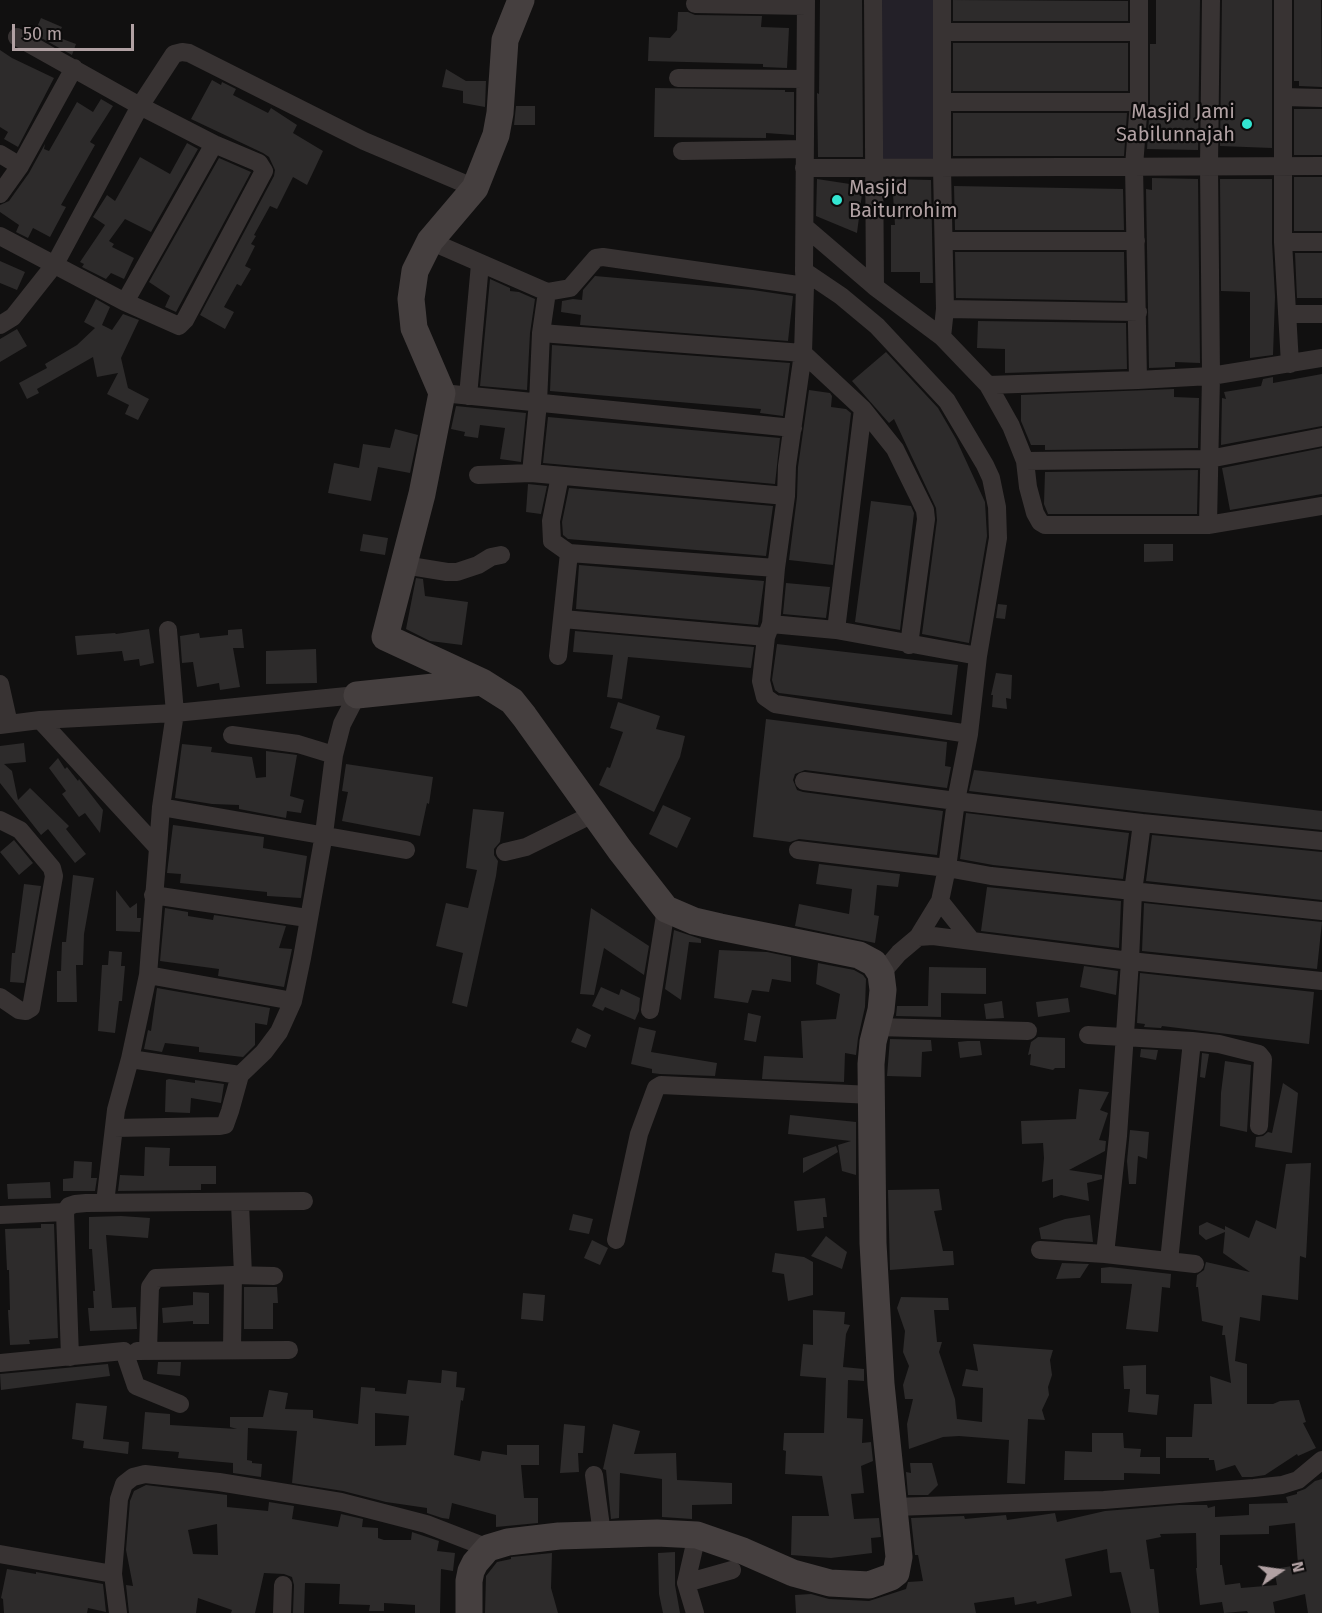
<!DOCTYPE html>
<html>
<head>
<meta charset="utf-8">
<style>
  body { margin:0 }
  #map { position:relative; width:1322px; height:1613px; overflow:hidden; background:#111010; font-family:"Fira Sans",sans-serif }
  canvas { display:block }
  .north { position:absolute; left:1250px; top:1541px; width:60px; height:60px; -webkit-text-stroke:4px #0c0b0b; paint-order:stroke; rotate:77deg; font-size:16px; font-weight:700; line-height:24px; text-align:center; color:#b1a1a3 }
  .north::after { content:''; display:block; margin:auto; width:21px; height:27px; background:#b1a1a3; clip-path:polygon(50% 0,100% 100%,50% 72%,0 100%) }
  .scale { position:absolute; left:12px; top:24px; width:122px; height:27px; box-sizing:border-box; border:3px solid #b1a1a3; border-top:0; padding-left:8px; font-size:18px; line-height:21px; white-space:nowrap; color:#b1a1a3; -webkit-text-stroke:4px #0c0b0b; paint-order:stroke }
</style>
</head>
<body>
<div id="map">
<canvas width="1322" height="1613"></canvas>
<div class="north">N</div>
<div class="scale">50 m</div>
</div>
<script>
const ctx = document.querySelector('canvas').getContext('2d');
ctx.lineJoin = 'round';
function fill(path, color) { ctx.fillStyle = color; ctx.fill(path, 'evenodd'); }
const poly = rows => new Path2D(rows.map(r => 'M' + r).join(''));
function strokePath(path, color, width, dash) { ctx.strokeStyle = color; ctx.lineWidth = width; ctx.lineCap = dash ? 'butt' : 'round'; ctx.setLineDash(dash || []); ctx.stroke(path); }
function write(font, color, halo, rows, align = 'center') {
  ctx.font = font + ' "Fira Sans",sans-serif'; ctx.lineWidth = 4.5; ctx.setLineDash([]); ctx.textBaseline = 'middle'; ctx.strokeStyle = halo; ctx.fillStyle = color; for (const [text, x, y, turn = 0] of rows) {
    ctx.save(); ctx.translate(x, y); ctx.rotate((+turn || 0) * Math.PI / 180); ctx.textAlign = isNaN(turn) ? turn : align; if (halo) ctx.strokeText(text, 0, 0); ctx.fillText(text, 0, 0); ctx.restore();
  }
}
const green = poly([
  [874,0,944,0,943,173,874,173]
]);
const building = poly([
  [820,0,862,0,863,157,818,157,817,93,819,94],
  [953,0,1128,1,1128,21,953,21],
  [1156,0,1200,0,1198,150,1147,149,1150,102,1150,44,1156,44],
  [1222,0,1272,0,1272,148,1220,146],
  [1294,0,1321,0,1322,87,1299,86,1299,81,1294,81],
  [678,12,688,12,695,15,762,16,761,27,789,28,787,68,763,67,763,64,648,61,649,37,670,38,677,30],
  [41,18,62,27,57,37,76,44,72,55,34,34],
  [953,43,1128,43,1128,91,953,91],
  [0,50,12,58,54,78,18,147,4,139,8,132,0,127],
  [446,69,466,81,486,81,485,107,463,103,463,91,442,87],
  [212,80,221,85,222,82,236,89,233,95,268,113,271,108,297,125,293,133,323,151,307,185,293,177,277,209,270,206,254,235,256,236,251,244,255,246,245,266,251,269,241,286,237,284,224,307,234,312,225,329,200,315,274,176,275,170,269,157,263,153,191,119],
  [655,88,785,90,785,92,794,92,794,135,766,133,766,138,654,137],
  [101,99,113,106,90,142,95,145,61,205,66,207,50,237,33,228,28,238,16,232,19,225,0,212,0,205,9,201,29,173,45,144,44,149,49,151,77,102,93,112],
  [516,106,535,106,535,125,514,125],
  [1294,109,1322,109,1322,155,1294,155],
  [953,113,1127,113,1124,156,953,156],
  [187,143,198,149,151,232,125,219,109,241,114,244,112,247,134,258,124,279,111,273,106,279,82,267,84,264,80,262,105,225,93,217,107,195,115,201,140,157,170,174],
  [219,158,251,172,176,312,165,307,170,296,149,282],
  [1294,177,1322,177,1322,231,1294,231],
  [1152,178,1198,179,1200,363,1175,362,1175,367,1149,368,1146,189,1152,190],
  [817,179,863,186,857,233,816,216],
  [892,179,931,180,933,283,920,283,920,272,891,272,891,225,895,225],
  [1220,179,1272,179,1272,242,1275,297,1273,355,1250,358,1250,292,1221,291],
  [954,186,1123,189,1124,230,955,230],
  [955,252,1124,252,1125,301,956,298],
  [1295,253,1322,253,1322,298,1297,298],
  [0,261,25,272,17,290,0,283],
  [595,276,753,290,793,296,788,341,580,325,581,315,561,312,562,301,573,299,582,300,583,290],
  [490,279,510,288,510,291,519,292,535,299,530,333,527,390,480,386],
  [96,299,110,307,102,325,112,330,123,314,139,320,121,358,128,388,149,399,138,420,125,414,129,405,107,394,118,373,97,377,93,357,37,389,39,393,27,399,19,383,47,368,45,364,77,345,95,328,84,322],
  [978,321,1126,323,1127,369,1005,373,1005,349,977,348],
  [17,329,27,346,0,362,0,339],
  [552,345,790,363,783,416,760,413,761,409,550,391],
  [886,352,938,408,956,439,985,502,987,536,969,643,922,634,937,520,936,508,894,419,889,423,852,381],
  [1322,374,1322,426,1221,445,1222,398,1226,399,1224,392,1261,386,1263,379,1273,377,1273,383],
  [1174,389,1174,397,1199,398,1198,448,1045,450,1045,445,1031,445,1021,421,1021,395],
  [809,390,830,393,832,396,831,407,846,409,851,413,833,565,789,560,797,497,798,467],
  [456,406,526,413,521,462,500,459,505,428,480,425,478,438,464,436,465,432,451,429],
  [548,417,780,438,775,484,543,463],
  [395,429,418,435,410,473,378,467,371,501,328,493,334,463,359,468,363,444,390,448],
  [1322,448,1322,494,1230,510,1222,468],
  [1198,470,1197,514,1048,514,1044,504,1045,472],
  [528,484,547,486,541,514,526,512],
  [569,488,773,506,766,556,568,539,563,535,562,522],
  [871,501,911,506,914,513,900,630,855,622],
  [363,534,388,538,385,555,360,551],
  [1144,544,1173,544,1173,561,1144,562],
  [579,565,764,581,758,625,576,609],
  [416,578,423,579,425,596,468,602,462,645,430,641,406,629],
  [786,583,830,587,826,618,783,614],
  [998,604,1007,605,1005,619,996,618],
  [149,629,154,663,140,666,139,659,124,661,122,651,77,655,75,636,115,633,116,634],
  [242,629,244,648,233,648,240,687,220,690,219,683,197,687,193,662,182,663,180,636,199,633,200,638,228,635,228,630],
  [575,631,754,647,751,668,628,657,622,699,607,697,613,655,573,652],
  [777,644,958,665,952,715,779,693,775,690,772,680],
  [316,649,317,683,266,684,266,651],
  [996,673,1012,675,1011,699,1006,698,1007,709,992,707,993,695,991,695],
  [618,702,660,716,656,729,685,736,680,757,654,812,599,785,607,767,610,768,623,732,610,728],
  [766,719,947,742,945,766,951,767,947,788,805,770,795,774,793,780,797,790,803,792,943,811,937,855,799,839,790,842,753,837],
  [24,743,26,762,4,764,12,771,18,800,30,788,69,826,66,829,86,854,75,863,48,829,41,835,0,783,0,746],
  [182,744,212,747,211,752,252,757,256,778,266,777,266,751,297,755,290,796,304,800,301,813,287,811,286,818,239,809,239,805,212,804,175,798],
  [58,758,65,769,67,767,78,781,79,779,82,783,103,810,100,833,85,813,79,817,62,794,66,791,49,768],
  [346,764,433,777,429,804,427,803,420,836,342,821,348,792,342,791],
  [974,770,1322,811,1322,830,1143,812,969,791],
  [663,805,691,818,677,848,649,834],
  [473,809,504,812,500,842,494,849,494,855,498,861,496,876,467,1007,452,1003,463,953,436,946,446,903,468,908,477,870,466,868],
  [966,813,1129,833,1123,879,993,865,960,859],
  [173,825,264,837,263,848,307,856,301,898,267,896,267,892,180,883,181,874,167,873],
  [1152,835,1322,852,1322,900,1146,881],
  [14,840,33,863,19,875,0,852],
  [819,864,900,874,898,887,877,885,874,915,879,916,875,943,795,926,799,904,849,914,852,889,816,884],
  [73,875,94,878,84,934,83,965,76,965,77,1002,57,1002,57,971,61,971,62,942,66,942],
  [24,884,41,886,24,983,10,982,12,953,15,953],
  [987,887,1121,901,1119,948,981,931],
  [116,890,130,908,137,903,137,918,141,918,140,932,116,931],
  [1144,903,1322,922,1317,969,1142,951],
  [165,908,188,912,188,916,213,920,214,915,286,926,279,948,292,949,284,987,218,976,219,969,160,961],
  [591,908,649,946,644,975,604,948,594,995,580,994],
  [674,930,701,939,701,943,689,942,681,1000,665,989],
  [719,950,767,952,791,957,791,982,772,979,769,992,752,990,748,1003,714,998],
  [109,951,122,952,121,966,125,966,122,1001,119,1001,115,1033,98,1031,102,965,108,965],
  [818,963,854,970,863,975,866,979,865,1007,858,1038,856,1055,845,1053,844,1082,762,1079,764,1056,803,1058,801,1021,836,1019,840,994,816,984],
  [1084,966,1118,971,1116,995,1080,987],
  [929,967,986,968,986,994,941,993,941,1017,896,1016,897,1006,928,1006],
  [1140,973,1314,992,1309,1044,1162,1026,1161,1028,1144,1027,1145,1024,1137,1023],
  [601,987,619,995,621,989,640,998,639,1011,635,1020,605,1007,603,1011,592,1006],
  [157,988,270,1008,267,1025,255,1023,255,1045,243,1057,199,1052,199,1047,165,1043,162,1052,144,1049,148,1030,151,1031],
  [1068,998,1070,1012,1038,1017,1036,1002],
  [1002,1001,1004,1018,986,1019,984,1004],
  [748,1013,761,1016,756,1042,744,1040],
  [639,1027,656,1031,651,1052,717,1063,715,1076,660,1074,652,1073,652,1069,631,1064],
  [577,1028,591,1035,586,1048,571,1042],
  [1038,1037,1065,1038,1065,1068,1055,1068,1053,1070,1030,1065,1031,1054,1028,1055,1031,1042],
  [890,1039,931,1040,932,1051,922,1052,921,1077,887,1076],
  [967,1041,980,1041,982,1055,960,1058,958,1042],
  [1141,1049,1158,1050,1156,1060,1140,1057],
  [1202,1053,1209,1054,1205,1078,1200,1077],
  [1225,1061,1251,1065,1247,1132,1220,1126,1221,1093],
  [169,1079,195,1083,195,1080,224,1084,221,1103,191,1098,190,1113,165,1112,166,1080],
  [1283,1083,1298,1093,1292,1153,1255,1147,1256,1137,1263,1136,1268,1132,1272,1133],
  [1079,1089,1109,1092,1100,1110,1108,1113,1099,1140,1106,1141,1105,1151,1069,1170,1102,1175,1102,1179,1087,1183,1089,1201,1061,1195,1053,1198,1053,1179,1042,1182,1044,1158,1043,1143,1022,1144,1021,1121,1076,1119],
  [790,1115,856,1122,856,1175,842,1171,838,1145,851,1141,788,1134],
  [1130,1130,1149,1132,1147,1159,1138,1156,1136,1184,1129,1184,1127,1161],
  [836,1146,838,1152,803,1173,803,1158],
  [145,1147,170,1148,169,1166,216,1166,216,1184,201,1184,201,1190,118,1191,120,1175,144,1176],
  [74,1161,92,1162,91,1178,97,1178,95,1191,63,1191,63,1179,73,1178],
  [1311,1163,1306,1258,1300,1256,1298,1300,1262,1295,1260,1321,1240,1317,1235,1361,1247,1364,1247,1404,1273,1404,1280,1401,1299,1400,1306,1422,1303,1423,1316,1448,1298,1456,1297,1454,1265,1475,1252,1477,1242,1477,1235,1465,1216,1471,1214,1460,1209,1460,1209,1458,1166,1458,1166,1437,1192,1437,1194,1404,1212,1404,1210,1376,1231,1383,1225,1335,1222,1335,1223,1326,1202,1321,1198,1287,1196,1287,1197,1275,1204,1270,1206,1262,1250,1272,1223,1253,1225,1232,1206,1240,1199,1234,1199,1226,1207,1222,1225,1230,1225,1226,1249,1238,1256,1220,1276,1229,1286,1164],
  [50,1182,51,1198,8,1199,7,1184],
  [939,1189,942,1210,934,1211,943,1251,953,1251,954,1265,890,1270,888,1190],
  [825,1198,827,1217,823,1217,824,1228,797,1231,794,1201],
  [573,1214,593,1219,589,1234,569,1230],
  [1090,1215,1093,1242,1041,1239,1039,1228,1065,1219],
  [121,1216,150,1218,148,1238,106,1235,112,1308,136,1307,137,1329,90,1331,88,1308,94,1308,93,1291,95,1291,92,1249,89,1249,89,1217],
  [41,1224,54,1224,58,1338,29,1340,30,1344,10,1345,8,1310,10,1310,9,1270,7,1270,5,1229,41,1228],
  [826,1236,847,1252,842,1269,811,1256],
  [592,1240,608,1248,600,1265,584,1258],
  [775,1253,804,1257,813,1262,813,1295,788,1301,784,1274,772,1272],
  [1062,1263,1089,1264,1080,1278,1056,1279],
  [1110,1267,1171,1274,1170,1288,1162,1287,1158,1332,1126,1329,1132,1284,1101,1283,1101,1268],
  [244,1287,277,1287,278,1303,273,1303,273,1329,244,1329],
  [193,1292,209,1293,209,1324,193,1324,193,1321,163,1323,162,1308,193,1305],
  [523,1293,545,1295,543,1321,521,1319],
  [901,1297,948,1298,949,1310,934,1310,937,1342,942,1342,939,1352,955,1399,957,1419,982,1422,983,1388,962,1386,966,1369,978,1371,973,1344,1053,1350,1050,1360,1052,1375,1048,1387,1049,1395,1042,1410,1045,1420,1028,1419,1025,1484,1007,1483,1009,1440,959,1436,943,1437,909,1449,907,1424,913,1399,905,1399,903,1385,909,1366,903,1352,905,1331,897,1308],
  [813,1310,845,1312,844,1324,850,1325,846,1334,843,1367,864,1369,864,1381,848,1380,847,1418,863,1419,862,1443,871,1442,873,1461,861,1466,864,1493,851,1494,854,1519,879,1518,881,1537,871,1538,872,1553,831,1558,791,1555,792,1516,829,1516,822,1476,785,1474,786,1451,783,1450,784,1433,824,1433,826,1378,800,1376,803,1344,813,1345],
  [158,1362,181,1362,180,1376,157,1374],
  [108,1364,110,1376,1,1390,0,1374],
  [1146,1365,1146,1394,1159,1395,1157,1415,1128,1412,1130,1389,1124,1389,1123,1366],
  [442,1370,457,1372,456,1387,465,1388,463,1401,461,1400,454,1455,480,1461,482,1451,507,1455,507,1445,539,1445,539,1465,521,1465,524,1498,538,1498,538,1523,496,1527,496,1515,452,1503,449,1519,442,1518,427,1513,427,1508,386,1502,343,1491,292,1483,297,1431,248,1428,247,1460,252,1461,252,1463,262,1464,261,1477,233,1473,233,1463,178,1458,179,1452,142,1449,145,1412,170,1414,170,1425,237,1429,230,1427,230,1417,263,1417,269,1390,288,1393,285,1409,313,1410,313,1418,358,1424,361,1387,375,1388,375,1391,406,1394,408,1380,441,1383],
  [375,1413,409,1416,406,1445,375,1446],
  [76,1403,107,1406,103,1439,129,1442,128,1454,83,1448,84,1441,72,1439],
  [564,1424,585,1426,583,1453,578,1453,579,1472,560,1473],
  [613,1424,640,1431,634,1454,676,1453,677,1480,732,1483,732,1504,692,1505,692,1519,662,1517,662,1479,620,1473,619,1518,611,1519,606,1470,603,1469],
  [1092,1433,1123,1433,1124,1448,1141,1449,1140,1457,1160,1457,1160,1474,1124,1473,1124,1480,1064,1480,1065,1451,1092,1452],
  [910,1463,932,1463,938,1485,928,1495,908,1495,906,1472,911,1473],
  [1322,1479,1322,1613,1308,1613,1305,1594,1273,1602,1275,1613,1248,1613,1247,1611,1224,1613,1222,1602,1200,1605,1196,1568,1197,1568,1196,1533,1160,1534,1161,1537,1146,1540,1150,1569,1154,1569,1159,1613,1131,1613,1121,1572,1110,1573,1107,1549,1065,1559,1072,1596,1037,1604,1036,1601,1015,1605,1014,1597,974,1603,976,1613,796,1613,795,1595,811,1594,829,1599,869,1601,906,1589,908,1582,923,1581,918,1555,915,1555,911,1518,964,1516,965,1519,1006,1515,1007,1520,1055,1513,1057,1522,1105,1511,1179,1505,1207,1505,1208,1508,1215,1506,1215,1517,1249,1515,1249,1504,1288,1503,1286,1497,1297,1494,1297,1492,1305,1489,1315,1481],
  [1295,1523,1298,1565,1274,1569,1277,1585,1241,1588,1240,1583,1225,1585,1222,1565,1220,1565,1220,1535,1269,1534,1269,1526],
  [146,1485,227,1495,227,1507,268,1511,269,1502,294,1506,292,1519,338,1527,341,1514,363,1519,362,1527,378,1528,378,1538,384,1540,411,1540,412,1532,439,1541,437,1551,455,1553,453,1571,441,1569,440,1613,415,1613,415,1605,384,1603,384,1611,369,1611,370,1605,339,1604,340,1584,305,1583,304,1613,293,1613,294,1585,292,1577,284,1574,264,1573,255,1613,231,1613,232,1610,198,1598,196,1613,129,1613,126,1585,133,1586,126,1550,130,1501,134,1491],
  [217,1524,218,1555,193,1554,188,1530],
  [675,1552,675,1585,680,1613,663,1613,659,1594,658,1553],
  [552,1553,551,1588,558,1613,485,1613,486,1576,497,1562,511,1559,511,1557],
  [7,1569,36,1574,36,1572,103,1584,106,1612,88,1608,87,1613,4,1613,3,1599,1,1598]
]);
const street = poly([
  [806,0,804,271,805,286,803,353,787,466,786,496,776,568,771,624,766,637,761,681,765,697,775,704,969,734],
  [873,0,875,287],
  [1139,0,1139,102,1134,166,1138,380,1211,376,1322,358],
  [1283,0,1283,242,1322,242],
  [695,4,806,6],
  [942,32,1138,32],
  [678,78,805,79],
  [1283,97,1322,98],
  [943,102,1139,102],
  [682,151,804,149],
  [0,154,20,166],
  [804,168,1322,166],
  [0,194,20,166,74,68],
  [805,227,875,287,942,337,988,385,1011,426,1025,461,1028,487,1035,513,1040,522,1045,525,1208,525,1322,506],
  [0,236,125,302,179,326,185,320,264,171,259,163,214,144,140,106,17,37],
  [430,241,547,292,541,333,538,403,531,473,478,475],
  [945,241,1136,241],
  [1283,242,1290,364],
  [804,271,841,296,877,326,947,401,985,465,991,478,997,507,998,538,978,656,969,734,956,801,947,868,940,901,918,937],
  [547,292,570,288,596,258,603,257,805,286],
  [125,302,214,144],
  [945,309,1138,312],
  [1287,314,1322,314],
  [0,325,13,317,55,264,140,106,174,54,182,52,189,53,364,141,475,188],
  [541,333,803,353,863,409,895,449,925,510,926,519,909,645],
  [942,337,945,309,942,168,942,0],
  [988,385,1138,380],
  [442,393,793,428],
  [468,396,480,264],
  [1025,461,1209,459,1322,437],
  [531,473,786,496],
  [560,476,551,521,552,541,569,553],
  [1208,525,1211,376,1209,166,1211,0],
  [404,565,447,572,457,572,478,565,491,557,501,555],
  [563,619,766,637],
  [771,624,836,630,978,656],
  [836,630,863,409],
  [558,656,569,553,776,568],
  [0,684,9,724],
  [40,720,158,848,148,975,130,1059,116,1110,105,1203],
  [0,725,40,720,175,713,357,695],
  [232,735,298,744,334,755],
  [804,781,956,801,1142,823,1133,892,1130,961,972,941],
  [161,807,406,850],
  [0,820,20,830,52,868,54,876,31,1008,26,1011,19,1010,0,997],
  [1142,823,1322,841],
  [158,848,161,807,175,713,168,630],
  [798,850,947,868,991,876,1322,911],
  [505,852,526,847,595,813],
  [153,895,307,918],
  [881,974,899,953,918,937,933,936,972,941,940,901],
  [148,975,293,1001],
  [650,1010,666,909],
  [876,1027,1028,1031],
  [1088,1035,1192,1041,1219,1044,1259,1054,1263,1059,1259,1126],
  [130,1059,240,1075],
  [114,1128,220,1126,225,1125,230,1111,240,1075,264,1052,279,1032,293,1001,302,958,324,834,334,755,342,724,357,695],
  [240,1203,243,1275],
  [0,1215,65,1212],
  [616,1240,639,1134,656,1088,661,1085,872,1095],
  [1040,1250,1105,1254,1118,1136,1130,961,1322,981],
  [1105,1254,1195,1264],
  [1169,1261,1192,1041],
  [232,1349,233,1275],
  [137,1351,289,1350],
  [148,1351,150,1287,156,1278,233,1275,274,1276],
  [70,1357,65,1212,69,1206,75,1204,86,1203,304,1201],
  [0,1363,124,1351,136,1386,180,1404],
  [594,1475,602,1534],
  [894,1507,1104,1500,1254,1488,1282,1485,1298,1480,1322,1460],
  [0,1554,113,1574,119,1499,124,1484,133,1477,145,1474,219,1482,341,1502,426,1524,488,1548],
  [113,1574,118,1613],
  [686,1583,732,1570],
  [282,1613,283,1585],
  [695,1613,686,1583,697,1535]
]);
const secondary = poly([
  [482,682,385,637,422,494,442,393,414,328,411,299,415,271,430,241,475,188,496,135,500,113,505,40,521,0],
  [357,695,482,682,512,701,524,716,620,850,666,909,694,921,720,927,859,955,874,963,881,974,883,990,881,1010,873,1042,871,1064,873,1243,881,1384,899,1557,896,1573,891,1577,869,1585,830,1583,793,1573,743,1551,697,1535,657,1533,559,1536,508,1542,488,1548,475,1563,471,1571,469,1581,469,1613]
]);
const markers = [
  [1247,124,6,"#33e6d2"],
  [837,200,6,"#33e6d2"]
];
const poiNames = [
  ["Masjid Jami",1235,112],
  ["Sabilunnajah",1235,135],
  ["Masjid",849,188,"left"],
  ["Baiturrohim",849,211,"left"]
];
fill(green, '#232028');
fill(building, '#2d2b2b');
strokePath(street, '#383333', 18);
strokePath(secondary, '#453f3f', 27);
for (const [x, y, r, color] of markers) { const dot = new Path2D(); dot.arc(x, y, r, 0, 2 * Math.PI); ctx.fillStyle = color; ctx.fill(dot); strokePath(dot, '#0c0b0b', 2); }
write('20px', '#b1a1a3', '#0c0b0b', poiNames, 'right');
</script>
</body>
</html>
